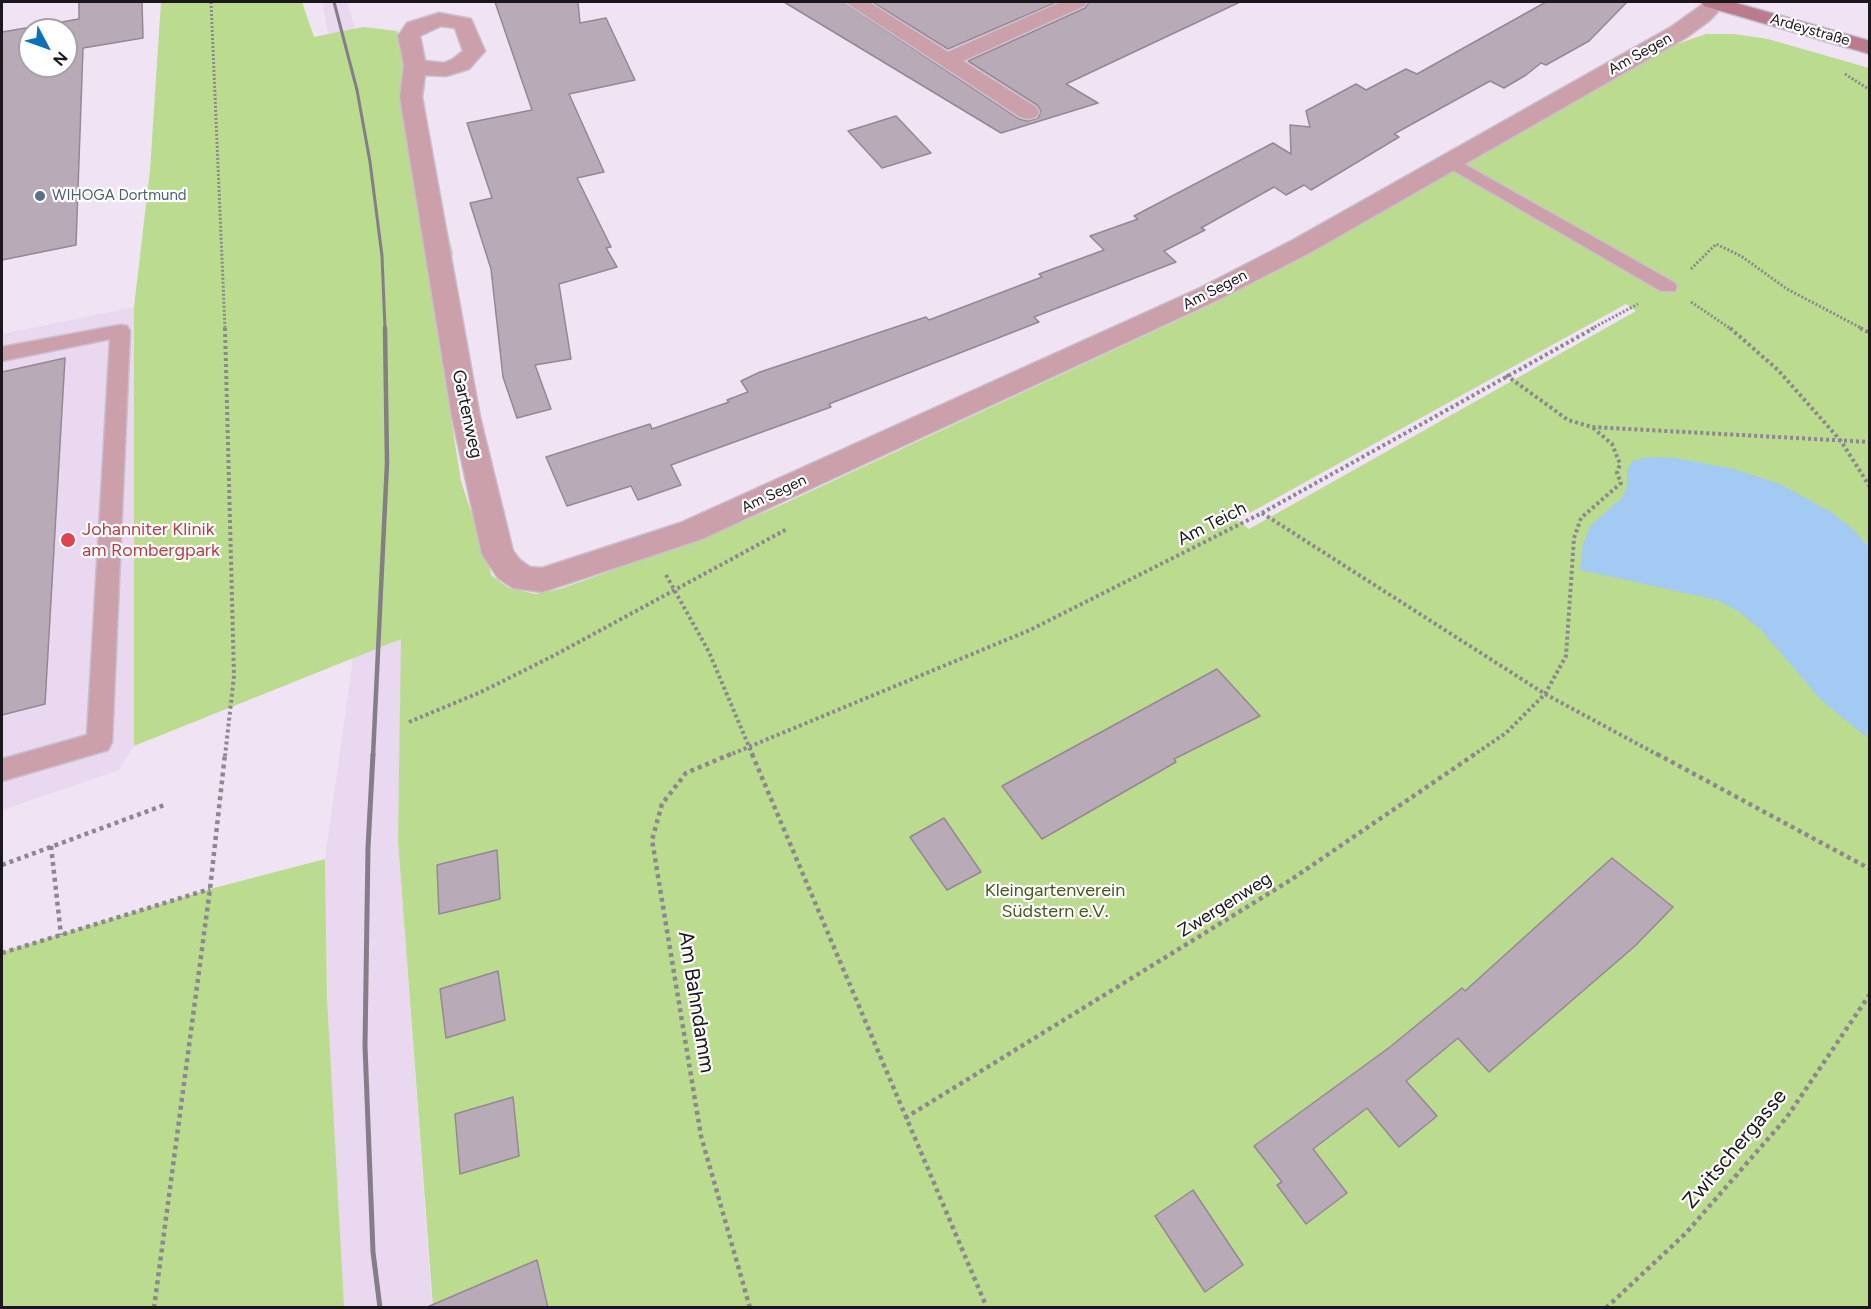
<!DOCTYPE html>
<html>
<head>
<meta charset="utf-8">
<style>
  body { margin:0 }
  #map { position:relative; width:1871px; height:1309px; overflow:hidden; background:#f0e4f4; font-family:Figtree,sans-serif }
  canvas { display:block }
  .frame { position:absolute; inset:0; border:3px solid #1b171d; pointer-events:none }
  .north { position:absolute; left:18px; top:18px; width:60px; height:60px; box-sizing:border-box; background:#fff; border:2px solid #a4a2a5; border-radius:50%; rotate:131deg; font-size:16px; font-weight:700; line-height:24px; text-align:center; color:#1b171d }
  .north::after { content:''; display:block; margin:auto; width:21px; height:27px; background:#0c71bd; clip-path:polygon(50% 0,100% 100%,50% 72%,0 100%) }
</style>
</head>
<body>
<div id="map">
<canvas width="1871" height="1309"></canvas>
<div class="frame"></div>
<div class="north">N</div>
</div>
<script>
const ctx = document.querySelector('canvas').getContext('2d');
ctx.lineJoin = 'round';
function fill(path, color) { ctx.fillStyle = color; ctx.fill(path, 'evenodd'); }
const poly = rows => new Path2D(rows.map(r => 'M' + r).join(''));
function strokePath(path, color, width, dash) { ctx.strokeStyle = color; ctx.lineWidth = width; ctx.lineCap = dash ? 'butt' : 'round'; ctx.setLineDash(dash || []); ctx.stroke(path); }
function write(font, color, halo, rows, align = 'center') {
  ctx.font = font + ' Figtree,sans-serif'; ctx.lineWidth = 4.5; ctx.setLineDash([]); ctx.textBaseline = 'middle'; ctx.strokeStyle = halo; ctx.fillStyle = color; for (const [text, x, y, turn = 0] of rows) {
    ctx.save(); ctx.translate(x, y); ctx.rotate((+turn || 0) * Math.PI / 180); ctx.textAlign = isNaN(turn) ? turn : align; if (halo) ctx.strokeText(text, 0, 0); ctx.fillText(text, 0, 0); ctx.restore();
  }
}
const built = poly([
  [322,2,347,2,367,64,402,638,398,841,432,1307,338,1307,329,1061,325,859,367,557,329,37],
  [134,307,134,746,119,770,2,810,2,334]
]);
const green = poly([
  [161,2,302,2,314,37,363,27,397,31,453,253,434,312,461,481,492,576,509,588,536,594,560,589,692,542,779,506,1219,301,1311,252,1657,51,1706,34,1733,34,1768,39,1869,68,1869,1307,433,1307,398,841,401,639,134,746,134,307,150,170],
  [1626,304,1636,311,1249,529,1237,520],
  [325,859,327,997,344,1307,2,1307,2,952,210,889]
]);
const water = poly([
  [1649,457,1675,458,1734,469,1780,484,1831,512,1854,530,1869,548,1869,739,1822,701,1761,630,1738,611,1717,600,1580,570,1583,544,1591,525,1623,497,1627,487,1627,472,1632,461]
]);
const building = poly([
  [79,2,142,2,143,38,83,48,76,245,2,260,2,32,79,19,79,2],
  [30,30,66,30,66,66,30,66,30,30],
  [495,2,578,2,580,23,606,18,635,80,569,94,604,172,577,178,611,247,606,248,617,267,559,284,571,359,535,365,551,409,517,418,503,377,491,269,470,203,492,198,467,123,532,110,495,2],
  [784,2,843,2,1019,119,1027,121,1038,118,1041,111,1037,105,968,61,1085,8,1089,2,1240,2,1066,84,1098,103,1001,133,784,2],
  [872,2,1057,2,948,49,872,2],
  [1546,2,1627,2,1589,41,1546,65,1541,63,1526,75,1504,88,1490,81,1394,134,1399,137,1311,190,1304,185,1286,195,1274,187,1201,228,1205,230,1164,251,1176,262,1034,317,1039,322,829,404,831,407,671,465,681,485,638,500,631,486,567,506,546,457,650,424,652,429,729,402,727,400,748,392,741,381,760,372,926,317,929,320,1042,277,1039,274,1104,250,1090,236,1138,219,1134,216,1273,143,1291,154,1290,125,1310,127,1306,111,1356,84,1366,90,1406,69,1417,74,1546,2],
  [896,116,931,153,882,168,848,131,896,116],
  [65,358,45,704,2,715,2,372,65,358],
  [1217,669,1260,716,1174,759,1176,762,1042,839,1002,786,1217,669],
  [944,818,981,872,947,890,910,837,944,818],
  [497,850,500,899,439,914,437,865,497,850],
  [1612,858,1673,907,1635,946,1489,1072,1458,1038,1406,1081,1437,1116,1399,1147,1367,1108,1313,1149,1347,1193,1306,1224,1277,1185,1282,1182,1254,1146,1390,1047,1462,988,1465,991,1612,858],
  [498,971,505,1020,446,1038,440,989,498,971],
  [513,1097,519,1156,460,1174,455,1114,513,1097],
  [1193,1190,1243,1265,1205,1292,1155,1216,1193,1190],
  [537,1260,548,1308,425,1308,537,1260]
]);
const pathFar2 = poly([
  [211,2,225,329],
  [1845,74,1870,90],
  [1691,269,1716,244,1741,256,1787,289,1863,329],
  [1691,302,1731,329],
  [1591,329,1638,304]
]);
const pathFar1 = poly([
  [225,328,234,676,225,756],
  [1730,328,1778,370,1841,441,1870,487],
  [1860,328,1870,333],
  [1506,375,1568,420,1592,427,1870,442],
  [1262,513,1545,694,1660,756],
  [666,575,709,652,753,756],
  [409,722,481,692,553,656,787,529],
  [727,756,1030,630,1262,513,1594,328],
  [1472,756,1506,733,1545,694,1566,656,1574,538,1581,518,1621,483,1617,473,1620,464,1612,444,1592,427]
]);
const path = poly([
  [731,754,686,773,662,804,652,840,701,1136,750,1308],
  [752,754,987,1308],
  [1657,754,1870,869],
  [51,846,61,935],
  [2,865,167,804],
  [2,953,210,889],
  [905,1118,1289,881,1475,754],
  [154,1308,210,889,225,754],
  [1606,1308,1686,1233,1787,1117,1870,994]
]);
const lane = poly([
  [1450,156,1675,283,1677,287,1675,291,1661,291,1444,165,1441,161,1450,156],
  [120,325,127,326,130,331,112,742,108,750,2,781,2,759,87,735,110,339,2,361,2,347,120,325]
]);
const street = poly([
  [845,2,869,2,948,52,1061,2,1087,2,1084,6,963,61,1036,107,1039,112,1036,117,1028,119,1020,117,845,2],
  [1706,2,1727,2,1710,20,1687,37,1311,252,1218,300,702,539,542,592,513,588,498,578,482,554,452,417,400,97,404,65,398,36,407,23,439,13,471,19,485,51,469,69,446,76,425,75,422,97,480,417,513,551,520,560,530,567,542,568,680,523,1200,288,1293,240,1671,27,1706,2],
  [441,26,455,28,463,51,453,59,444,63,425,61,420,36,441,26]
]);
const secondary = poly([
  [1701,2,1732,2,1870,41,1870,54,1704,6,1701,2]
]);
const railFar2 = poly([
  [334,2,357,90,370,162,382,256,385,329]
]);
const railFar1 = poly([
  [373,756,387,463,385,328]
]);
const rail = poly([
  [373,754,368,848,365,1046,373,1252,380,1308]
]);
const markers = [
  [40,196,6,"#5c6f8a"],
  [68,540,8,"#e0444e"]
];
const farStreetnames = [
  ["Ardeystraße",1810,30,16],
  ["Am Segen",1640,54,-29],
  ["Am Segen",1215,290,-27],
  ["Am Segen",774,494,-25]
];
const farServicenames = [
  ["WIHOGA Dortmund",52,196]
];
const streetNames = [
  ["Gartenweg",467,414,78],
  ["Am Teich",1212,524,-27],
  ["Zwergenweg",1225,905,-32]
];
const healthNames = [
  ["Johanniter Klinik",82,530],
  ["am Rombergpark",82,551]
];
const parkNames = [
  ["Kleingartenverein",1055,891],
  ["Südstern e.V.",1055,912]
];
const nearStreetnames = [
  ["Am Bahndamm",696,1002,81],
  ["Zwitschergasse",1735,1149,-50]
];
fill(built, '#e9d8ef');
fill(green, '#bbdb8e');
fill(water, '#a3caf2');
fill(building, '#b9aab7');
strokePath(building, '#958794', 1.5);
strokePath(lane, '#cabfcd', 3);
strokePath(street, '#cabfcd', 3);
strokePath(secondary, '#cabfcd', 3);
strokePath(pathFar2, '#8e8691', 3, [2, 2]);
strokePath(pathFar1, '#8e8691', 4, [3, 3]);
strokePath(path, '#8e8691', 4.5, [4, 4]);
fill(lane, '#cba0ab');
fill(street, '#cba0ab');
fill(secondary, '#ba7c8d');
strokePath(railFar2, '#857d88', 3);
strokePath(railFar1, '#857d88', 4.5);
strokePath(rail, '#857d88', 5);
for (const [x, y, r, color] of markers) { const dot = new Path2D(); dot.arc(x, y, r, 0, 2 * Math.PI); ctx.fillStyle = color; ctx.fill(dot); strokePath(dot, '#fff', 2); }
write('15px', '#1b171d', '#fff', farStreetnames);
write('15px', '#4e5e75', '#fff', farServicenames, 'left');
write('18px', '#1b171d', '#fff', streetNames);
write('18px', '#be3a42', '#fff', healthNames, 'left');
write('18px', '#445a1e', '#fff', parkNames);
write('21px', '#1b171d', '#fff', nearStreetnames);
</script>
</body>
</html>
